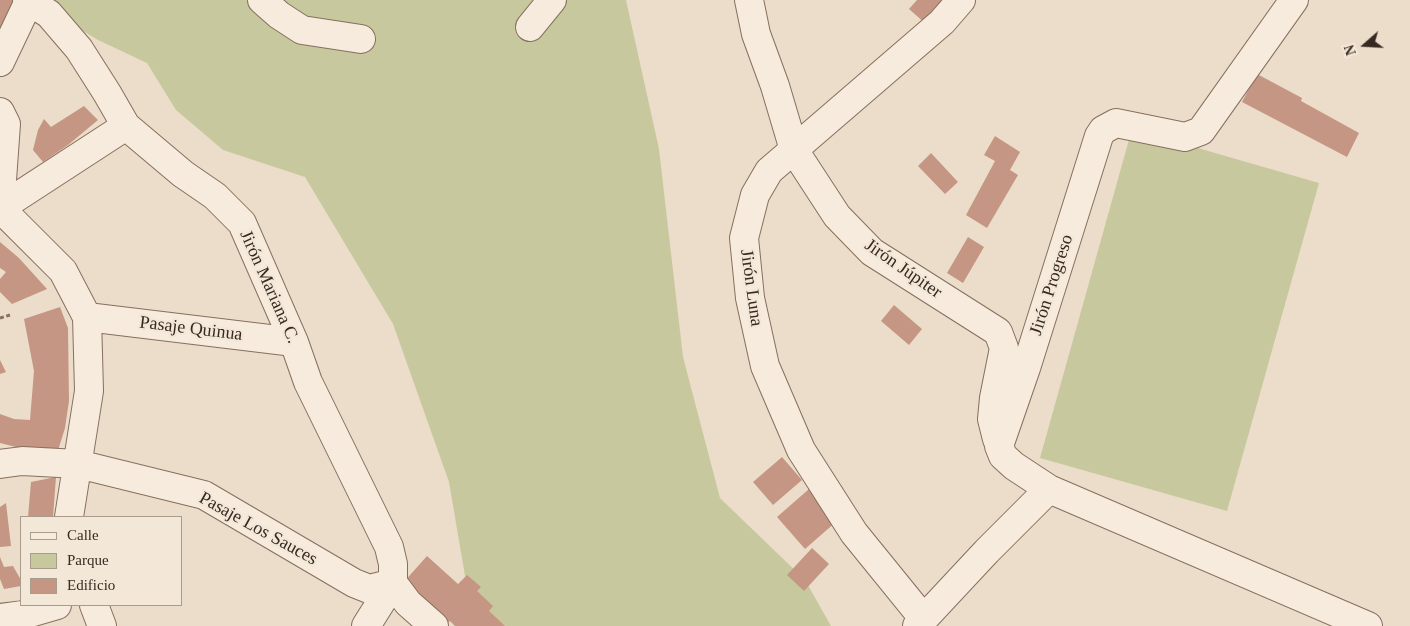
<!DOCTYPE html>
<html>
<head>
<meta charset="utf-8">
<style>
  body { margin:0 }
  #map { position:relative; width:1410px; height:626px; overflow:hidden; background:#ebddc9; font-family:"Times New Roman",serif }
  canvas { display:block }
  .legend { position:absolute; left:20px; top:516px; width:162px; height:90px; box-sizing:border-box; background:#f3e8d8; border:1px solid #a89c8f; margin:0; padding:6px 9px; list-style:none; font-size:15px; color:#372921 }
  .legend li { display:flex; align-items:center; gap:10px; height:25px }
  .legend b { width:25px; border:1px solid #a89c8f }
  .north { position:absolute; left:1340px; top:20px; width:50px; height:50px; -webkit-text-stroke:4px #f3e8d8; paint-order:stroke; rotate:251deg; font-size:14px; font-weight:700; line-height:20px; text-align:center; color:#372921 }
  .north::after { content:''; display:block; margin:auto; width:18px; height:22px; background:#372921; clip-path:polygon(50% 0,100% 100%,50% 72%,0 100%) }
</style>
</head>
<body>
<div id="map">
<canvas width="1410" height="626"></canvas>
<ul class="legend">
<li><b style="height:6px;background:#f6ebdc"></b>Calle</li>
<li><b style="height:14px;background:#c8c89e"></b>Parque</li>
<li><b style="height:14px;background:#c59683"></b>Edificio</li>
</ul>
<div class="north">N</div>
</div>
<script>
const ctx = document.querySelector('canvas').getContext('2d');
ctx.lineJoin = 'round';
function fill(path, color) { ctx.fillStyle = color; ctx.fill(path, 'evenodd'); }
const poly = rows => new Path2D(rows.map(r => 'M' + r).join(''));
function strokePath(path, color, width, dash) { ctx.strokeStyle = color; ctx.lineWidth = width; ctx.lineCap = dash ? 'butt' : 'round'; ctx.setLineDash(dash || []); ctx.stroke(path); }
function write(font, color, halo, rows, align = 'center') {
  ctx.font = font + ' "Times New Roman",serif'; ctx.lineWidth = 4.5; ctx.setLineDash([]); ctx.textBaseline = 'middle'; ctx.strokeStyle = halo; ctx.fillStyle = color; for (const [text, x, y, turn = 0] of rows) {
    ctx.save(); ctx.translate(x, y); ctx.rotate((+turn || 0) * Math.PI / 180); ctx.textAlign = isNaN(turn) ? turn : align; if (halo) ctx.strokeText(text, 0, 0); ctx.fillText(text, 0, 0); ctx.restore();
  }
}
const green = poly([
  [32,0,626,0,659,149,683,357,720,498,805,580,831,626,485,626,471,611,449,482,393,324,305,177,223,150,176,110,147,63,98,40],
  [1132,129,1319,183,1227,511,1040,458]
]);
const building = poly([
  [0,0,13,0,18,15,0,31],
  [917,0,942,0,945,3,926,24,909,9],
  [1257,74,1302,98,1301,101,1359,133,1347,157,1242,102],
  [84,106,98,120,68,145,43,162,33,150,38,130,44,119,51,127],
  [995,136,1020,152,1010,170,1018,175,987,228,966,215,995,161,984,155],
  [931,153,958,182,945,194,918,166],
  [968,237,984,247,963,283,947,273],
  [0,242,19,258,47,289,12,304,0,292,0,279,6,272,0,268],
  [894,305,922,329,909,345,881,321],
  [60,307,68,328,69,401,65,428,56,457,0,443,0,414,14,419,30,420,34,371,24,319],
  [0,360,6,372,0,374],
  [782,457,802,480,773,505,753,482],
  [56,477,53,517,28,517,31,482],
  [809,489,837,521,805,549,777,517],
  [6,503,11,546,0,547,0,507],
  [812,548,829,564,804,591,787,575],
  [427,556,458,584,467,575,481,587,477,591,493,606,489,611,505,626,455,626,450,621,448,623,402,584],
  [0,557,4,567,13,566,21,580,21,586,4,589,0,579]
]);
const path = poly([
  [0,318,10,315]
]);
const minor = poly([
  [27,0,49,14,79,49,107,93,126,126,183,174,215,196,242,223,294,342,308,382,389,547,393,564,393,583,408,603,434,626],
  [262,0,279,15,302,30,361,39],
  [749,0,756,34,775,86,794,150,837,216,872,252,998,332,1004,348,994,398,992,419,997,439],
  [530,27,552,0],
  [0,62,29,1],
  [0,112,6,124,0,208],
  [0,208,63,271,87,317,89,391,69,517],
  [0,208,126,126],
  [87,317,294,342],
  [0,464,22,461,78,464,204,495,354,583,369,589,393,583],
  [1049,489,1368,626],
  [94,605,102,626],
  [0,618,23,615,57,605],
  [923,618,854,533,801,450,765,366,750,298,744,238,755,195,769,171,942,22,961,0],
  [366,626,393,583],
  [917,626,987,551,1049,489,1014,466,1003,456,999,446,1026,368,1099,136,1103,130,1116,123,1185,137,1201,131,1294,0]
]);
const streetNames = [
  ["Jirón Júpiter",903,269,35],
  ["Jirón Progreso",1052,285,-72],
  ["Jirón Mariana C.",269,287,66],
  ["Jirón Luna",751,288,82],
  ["Pasaje Quinua",191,329,7],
  ["Pasaje Los Sauces",258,529,29]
];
fill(green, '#c8c89e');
fill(building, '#c59683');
strokePath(minor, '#866f5f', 30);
strokePath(path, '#866f5f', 3, [4, 2.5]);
strokePath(minor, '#f6ebdc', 28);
write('18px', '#372921', '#f3e8d8', streetNames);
</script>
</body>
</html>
